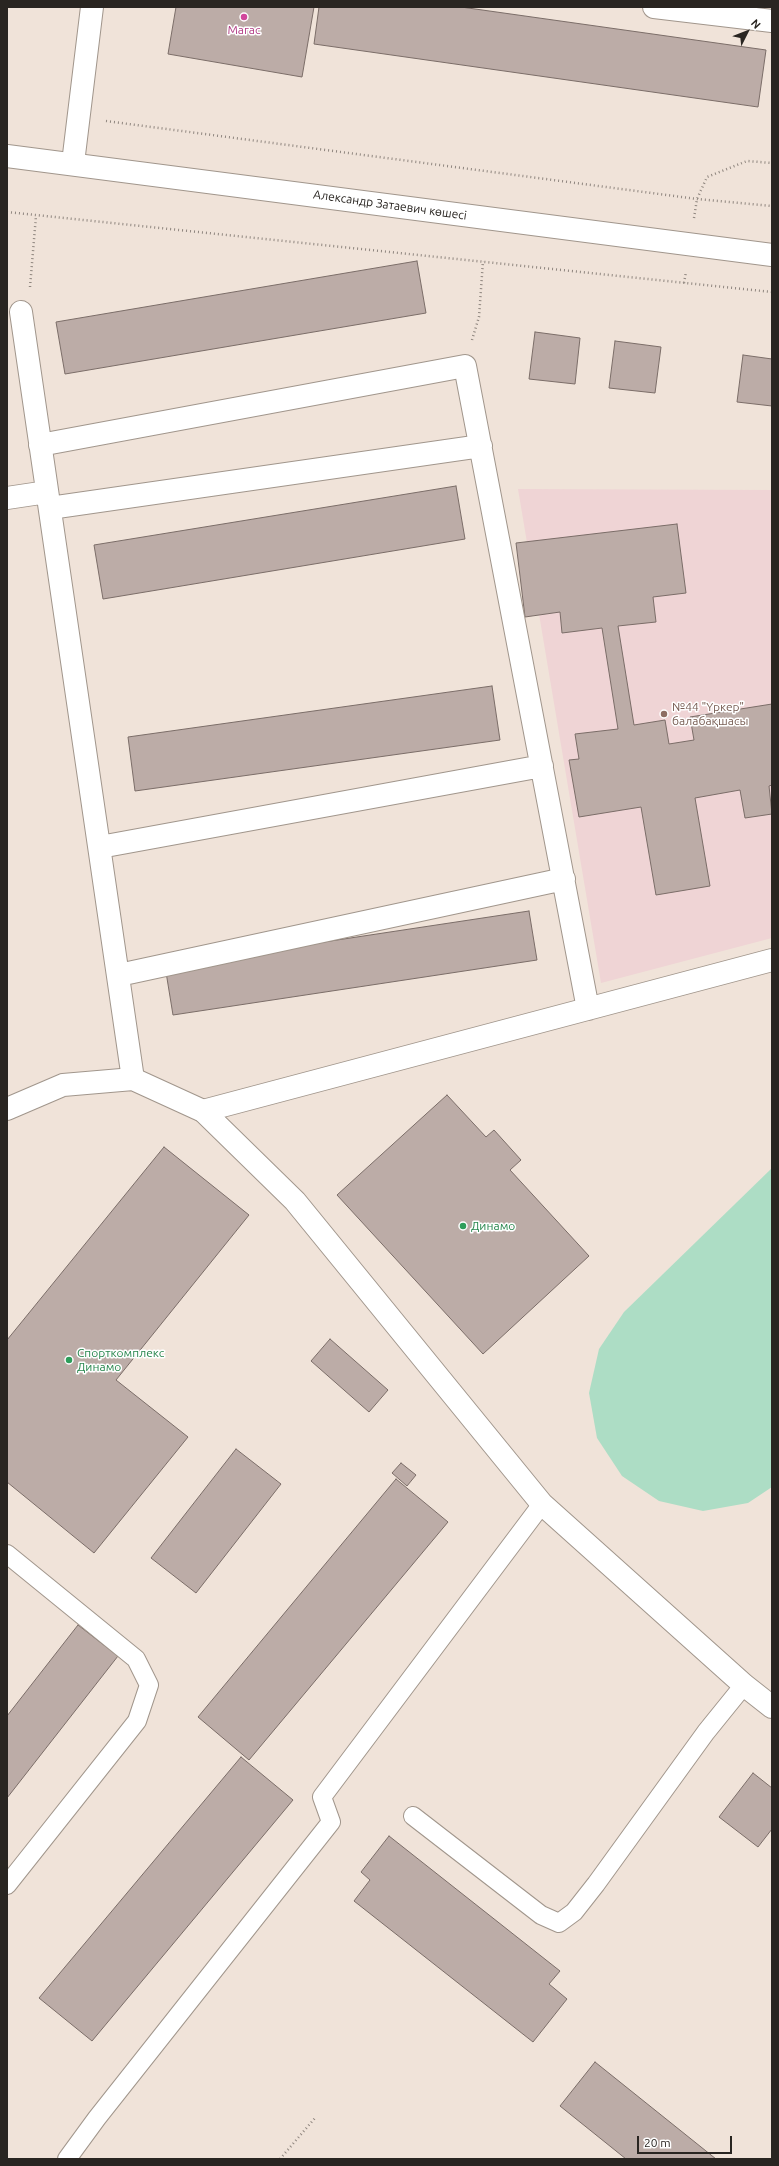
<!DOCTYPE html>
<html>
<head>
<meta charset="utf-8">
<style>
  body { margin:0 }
  #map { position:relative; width:779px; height:2166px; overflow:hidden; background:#f0e3d9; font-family:Ubuntu,sans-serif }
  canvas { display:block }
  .frame { position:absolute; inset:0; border:8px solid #292521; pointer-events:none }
  .north { position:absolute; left:727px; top:12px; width:40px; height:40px; -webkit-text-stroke:3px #fff; paint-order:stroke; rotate:48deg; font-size:11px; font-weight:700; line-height:16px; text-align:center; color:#292521 }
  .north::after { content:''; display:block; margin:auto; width:14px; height:18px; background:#292521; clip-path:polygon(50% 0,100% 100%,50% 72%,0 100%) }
  .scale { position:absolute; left:637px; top:2136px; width:95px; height:18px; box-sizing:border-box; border:2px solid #292521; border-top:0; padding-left:5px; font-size:12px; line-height:14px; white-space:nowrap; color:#292521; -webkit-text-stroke:3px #fff; paint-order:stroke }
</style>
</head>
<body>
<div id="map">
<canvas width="779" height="2166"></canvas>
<div class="frame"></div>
<div class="north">N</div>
<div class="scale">20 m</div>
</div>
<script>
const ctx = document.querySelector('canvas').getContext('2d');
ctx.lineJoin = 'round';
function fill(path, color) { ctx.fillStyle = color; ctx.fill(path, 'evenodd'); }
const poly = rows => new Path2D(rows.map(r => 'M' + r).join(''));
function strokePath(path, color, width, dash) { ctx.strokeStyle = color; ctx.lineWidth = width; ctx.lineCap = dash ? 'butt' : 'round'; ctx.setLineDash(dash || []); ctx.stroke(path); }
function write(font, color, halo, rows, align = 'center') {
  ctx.font = font + ' Ubuntu,sans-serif'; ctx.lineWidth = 3; ctx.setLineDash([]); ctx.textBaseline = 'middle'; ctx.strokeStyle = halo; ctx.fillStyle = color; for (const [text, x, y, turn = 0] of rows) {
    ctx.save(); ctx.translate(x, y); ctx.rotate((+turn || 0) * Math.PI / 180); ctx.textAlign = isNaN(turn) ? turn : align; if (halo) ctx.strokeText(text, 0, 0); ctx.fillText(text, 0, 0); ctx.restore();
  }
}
const education = poly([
  [518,489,772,490,772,938,601,983]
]);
const green = poly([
  [772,1168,772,1487,748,1503,703,1511,659,1501,622,1476,597,1438,589,1393,599,1349,624,1312]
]);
const building = poly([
  [176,7,314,7,302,77,168,54,176,7],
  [319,7,461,7,766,50,758,107,314,44,319,7],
  [417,261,426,313,65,374,56,322,417,261],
  [535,332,580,338,575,384,529,379,535,332],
  [615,341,661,347,655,393,609,388,615,341],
  [743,355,772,359,772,406,737,402,743,355],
  [456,486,465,539,103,599,94,545,456,486],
  [677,524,686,593,653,597,656,622,618,626,634,725,665,720,669,744,694,740,690,717,772,704,772,785,769,786,772,814,745,818,740,790,695,798,710,886,656,895,641,807,579,817,569,760,579,759,575,734,618,729,602,628,562,633,560,612,525,617,516,543,677,524],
  [492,686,500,740,135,791,128,737,492,686],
  [529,911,537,960,173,1015,165,966,529,911],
  [447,1095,486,1137,494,1130,521,1160,510,1170,589,1256,483,1354,337,1195,447,1095],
  [164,1147,249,1215,116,1380,188,1437,94,1553,7,1482,7,1340,164,1147],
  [330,1339,388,1390,369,1412,311,1361,330,1339],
  [236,1449,281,1484,196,1593,151,1558,236,1449],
  [401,1463,416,1475,407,1486,392,1473,401,1463],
  [396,1479,448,1522,249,1760,198,1717,396,1479],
  [78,1625,118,1656,7,1798,7,1716,78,1625],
  [241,1757,293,1800,92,2041,39,1998,241,1757],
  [753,1773,772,1788,772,1829,758,1847,719,1817,753,1773],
  [389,1836,560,1971,549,1984,567,1999,533,2042,354,1901,370,1880,361,1872,389,1836],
  [595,2062,716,2159,626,2159,560,2106,595,2062]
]);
const path = poly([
  [106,121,697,199,772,206],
  [7,212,772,292],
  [694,218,697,199,707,177,747,161,772,163],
  [684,283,686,272],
  [30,287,36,216],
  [472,340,479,317,483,261],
  [280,2159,315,2118]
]);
const lane = poly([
  [7,1554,136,1659,149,1685,137,1721,7,1885],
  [413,1816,541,1915,559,1923,574,1912,596,1884,706,1732,744,1685],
  [67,2159,97,2118,331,1822,322,1797,542,1504]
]);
const street = poly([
  [654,7,772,21],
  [73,163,92,7],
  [21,312,133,1079],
  [40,445,465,366,588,1009],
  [7,498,47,492],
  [50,508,481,446],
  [100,847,542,766],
  [119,975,564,879],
  [203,1111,772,960]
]);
const secondary = poly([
  [7,156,772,255],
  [7,1109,63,1085,133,1079,203,1111,295,1201,542,1504,744,1685,772,1707]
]);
const markers = [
  [244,17,4,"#d1479c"],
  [664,714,4,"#8d6e63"],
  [463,1226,4,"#2e9e5b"],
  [69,1360,4,"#2e9e5b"]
];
const hotelNames = [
  ["Магас",244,30]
];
const streetNames = [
  ["Александр Затаевич көшесі",390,205,8]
];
const educationNames = [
  ["№44 \"Үркер\"",672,707],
  ["балабақшасы",672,721]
];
const leisureNames = [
  ["Динамо",471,1226],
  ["Спорткомплекс",77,1353],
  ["Динамо",77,1367]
];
fill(education, '#efd4d5');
fill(green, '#adddc5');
fill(building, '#bcaca7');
strokePath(building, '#7b6d68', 1);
strokePath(lane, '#a1968c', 20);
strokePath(street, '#a1968c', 24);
strokePath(secondary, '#a1968c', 24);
strokePath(path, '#8f867f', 2.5, [1, 3]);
strokePath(lane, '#fff', 18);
strokePath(street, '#fff', 22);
strokePath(secondary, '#fff', 22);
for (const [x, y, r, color] of markers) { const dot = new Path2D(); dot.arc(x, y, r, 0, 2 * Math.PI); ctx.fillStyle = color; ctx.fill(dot); strokePath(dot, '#fff', 1.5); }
write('12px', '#b23c85', '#fff', hotelNames);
write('12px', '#292521', '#fff', streetNames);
write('12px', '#785e54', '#fff', educationNames, 'left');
write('12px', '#27864d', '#fff', leisureNames, 'left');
</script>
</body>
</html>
